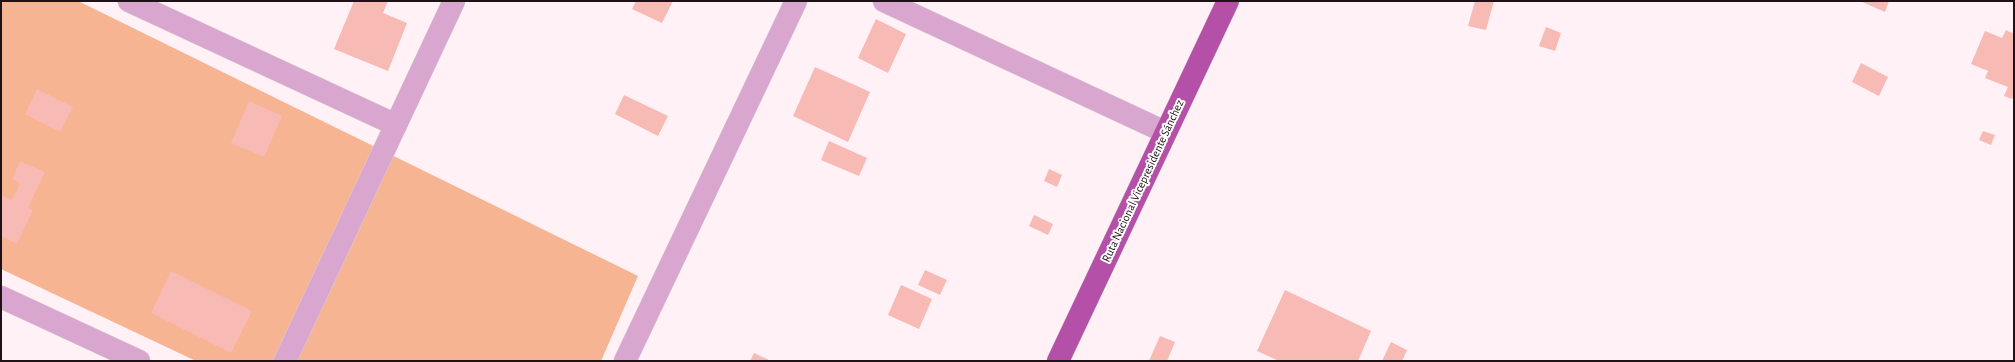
<!DOCTYPE html>
<html>
<head>
<meta charset="utf-8">
<style>
  body { margin:0 }
  #map { position:relative; width:2015px; height:362px; overflow:hidden; background:#fff1f5; font-family:"Alegreya Sans",sans-serif }
  canvas { display:block }
  .frame { position:absolute; inset:0; border:2px solid #1e1216; pointer-events:none }
</style>
</head>
<body>
<div id="map">
<canvas width="2015" height="362"></canvas>
<div class="frame"></div>
</div>
<script>
const ctx = document.querySelector('canvas').getContext('2d');
ctx.lineJoin = 'round';
function fill(path, color) { ctx.fillStyle = color; ctx.fill(path, 'evenodd'); }
const poly = rows => new Path2D(rows.map(r => 'M' + r).join(''));
function strokePath(path, color, width, dash) { ctx.strokeStyle = color; ctx.lineWidth = width; ctx.lineCap = dash ? 'butt' : 'round'; ctx.setLineDash(dash || []); ctx.stroke(path); }
function write(font, color, halo, rows, align = 'center') {
  ctx.font = font + ' "Alegreya Sans",sans-serif'; ctx.lineWidth = 4; ctx.setLineDash([]); ctx.textBaseline = 'middle'; ctx.strokeStyle = halo; ctx.fillStyle = color; for (const [text, x, y, turn = 0] of rows) {
    ctx.save(); ctx.translate(x, y); ctx.rotate((+turn || 0) * Math.PI / 180); ctx.textAlign = isNaN(turn) ? turn : align; if (halo) ctx.strokeText(text, 0, 0); ctx.fillText(text, 0, 0); ctx.restore();
  }
}
const green = poly([
  [1,1,78,1,638,276,601,361,196,361,1,269]
]);
const building = poly([
  [354,1,388,1,383,13,407,23,388,71,334,49],
  [636,1,673,1,662,23,632,9],
  [1475,1,1494,1,1486,30,1468,26],
  [1860,1,1889,1,1885,12],
  [876,19,906,34,888,73,858,58],
  [1546,27,1561,33,1555,51,1539,46],
  [2006,30,2014,34,2014,95,2012,99,2004,96,2008,87,1985,78,1988,71,1971,64,1985,31,2002,38],
  [1861,63,1888,77,1879,96,1852,82],
  [815,67,870,92,848,142,793,116],
  [37,89,73,107,60,132,25,114],
  [624,95,668,116,658,136,615,114],
  [249,101,282,116,264,157,231,143],
  [1983,131,1995,135,1991,145,1979,140],
  [829,141,867,158,859,176,821,160],
  [20,161,45,172,28,208,33,210,17,244,1,236,1,195,12,200,20,183,12,179],
  [1049,169,1062,175,1057,187,1044,181],
  [1034,215,1053,224,1048,235,1029,226],
  [925,270,947,280,940,295,918,285],
  [171,271,252,311,231,353,151,313],
  [901,285,932,299,919,329,888,315],
  [1285,290,1371,331,1358,361,1279,361,1257,351],
  [1160,336,1175,342,1167,361,1149,361],
  [1391,342,1407,350,1402,361,1382,361],
  [754,353,771,361,750,361]
]);
const minor = poly([
  [129,1,396,125],
  [884,1,1165,132],
  [1,297,139,361],
  [285,361,454,1],
  [625,361,796,1]
]);
const trunk = poly([
  [1058,361,1228,1]
]);
const streetNames = [
  ["Ruta Nacional Vicepresidente Sánchez",1143,181,-65]
];
fill(green, '#f7b492');
fill(building, '#f7bab5');
strokePath(minor, '#dbcdd1', 23);
strokePath(trunk, '#dbcdd1', 23);
strokePath(minor, '#d9a6d0', 22);
strokePath(trunk, '#b450a8', 22);
write('12px', '#1e1216', '#fff', streetNames);
</script>
</body>
</html>
